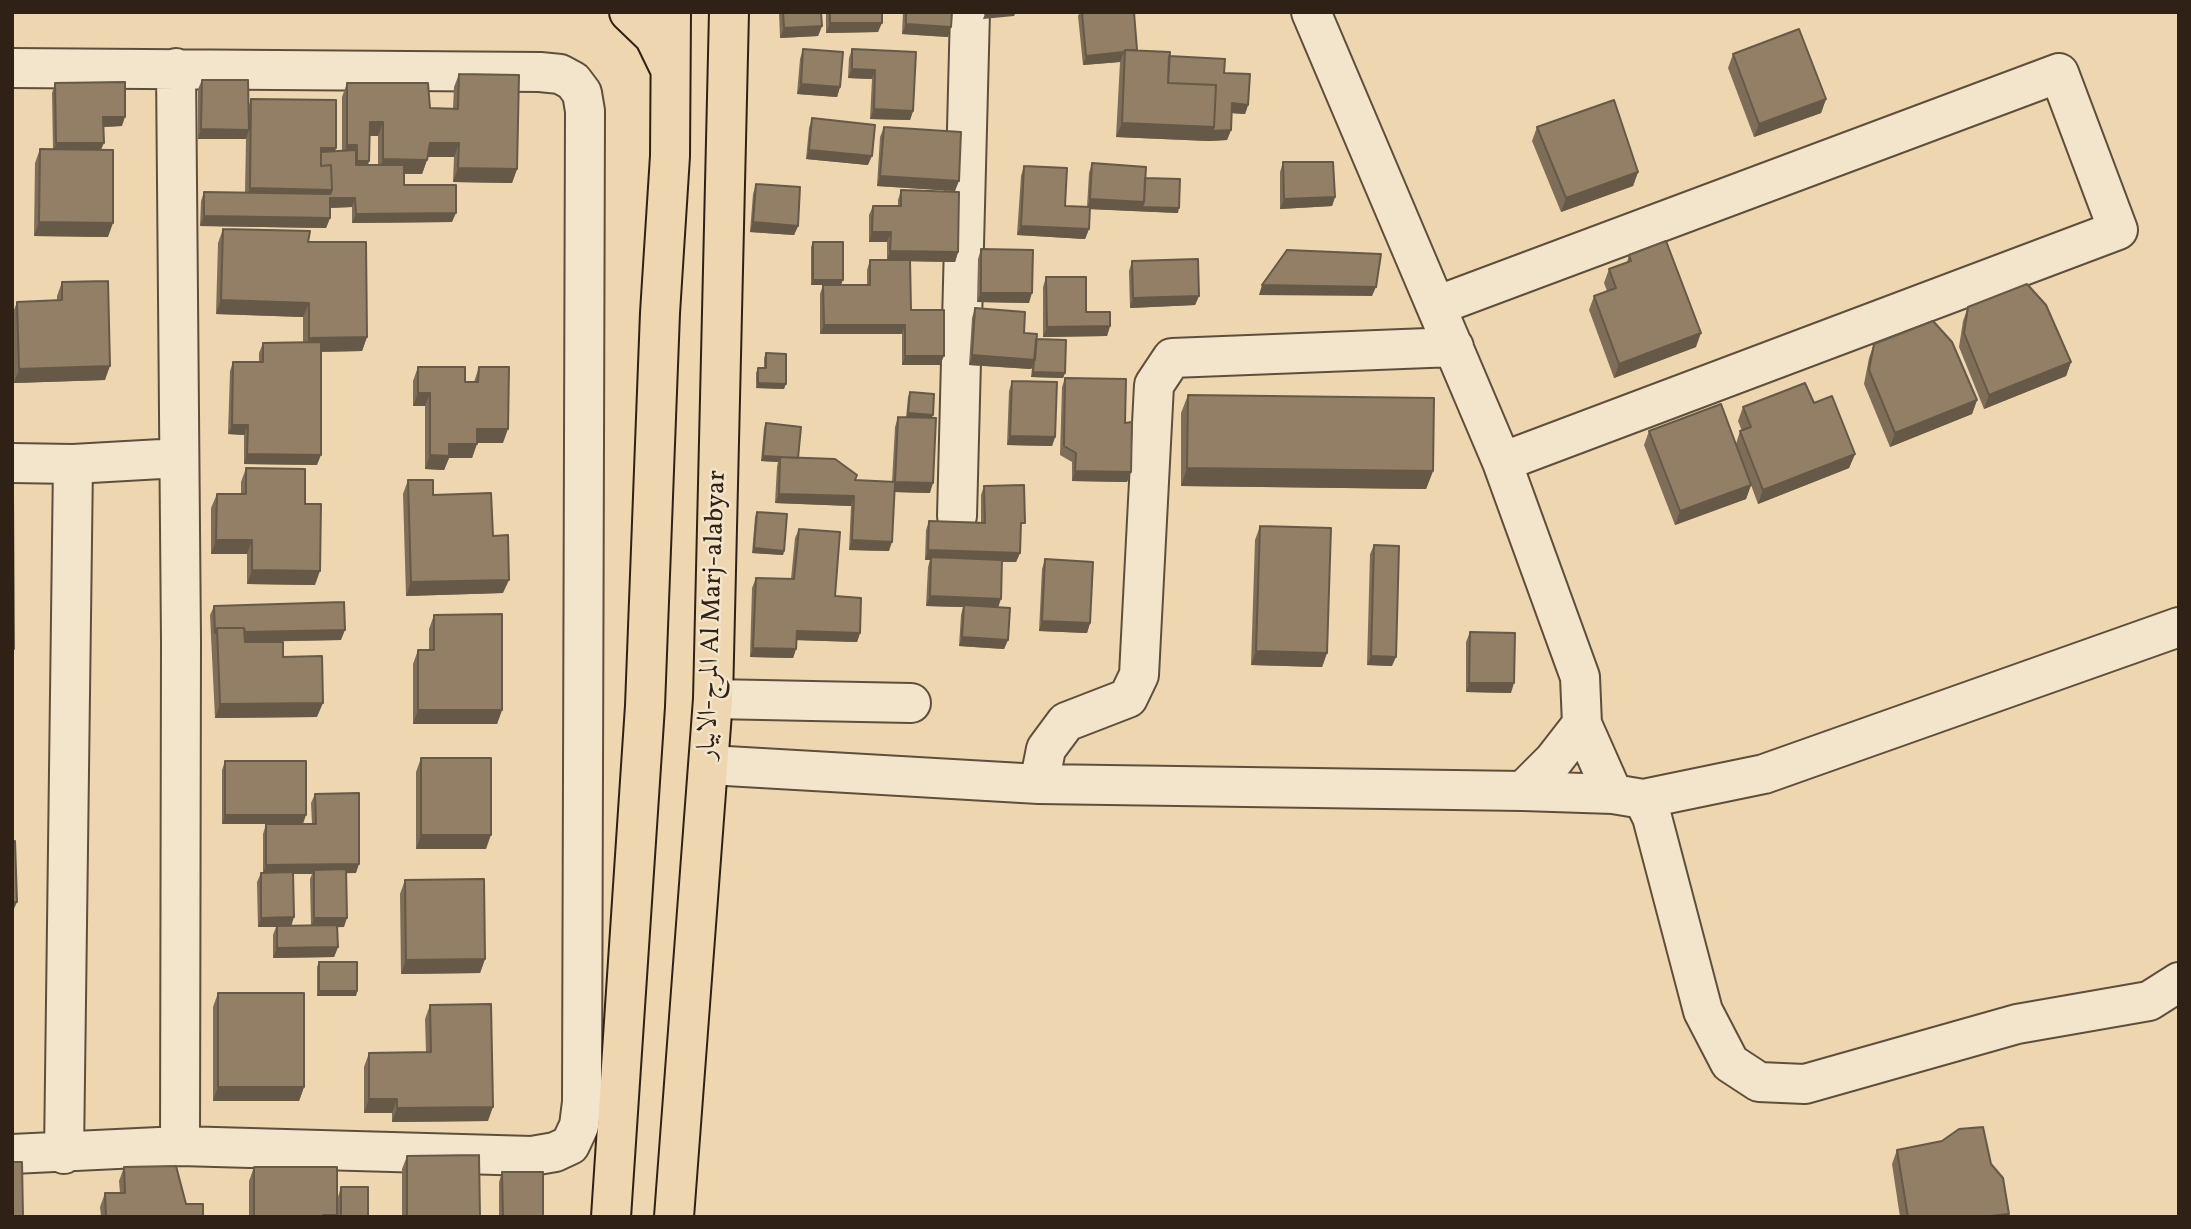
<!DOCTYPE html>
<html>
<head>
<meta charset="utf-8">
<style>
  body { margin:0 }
  #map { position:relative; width:2191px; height:1229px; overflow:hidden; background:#edd6b0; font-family:Vollkorn,serif }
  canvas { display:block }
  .frame { position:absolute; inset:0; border:14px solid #2f2115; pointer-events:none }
</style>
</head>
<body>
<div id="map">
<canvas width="2191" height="1229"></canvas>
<div class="frame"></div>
</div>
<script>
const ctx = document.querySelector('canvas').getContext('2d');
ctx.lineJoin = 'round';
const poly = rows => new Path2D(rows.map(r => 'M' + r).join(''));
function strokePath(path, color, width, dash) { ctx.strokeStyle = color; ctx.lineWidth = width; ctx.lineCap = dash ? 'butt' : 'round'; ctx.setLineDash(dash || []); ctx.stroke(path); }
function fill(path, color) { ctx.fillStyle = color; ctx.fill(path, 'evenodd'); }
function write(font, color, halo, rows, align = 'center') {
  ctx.font = font + ' Vollkorn,Amiri,serif'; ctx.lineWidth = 5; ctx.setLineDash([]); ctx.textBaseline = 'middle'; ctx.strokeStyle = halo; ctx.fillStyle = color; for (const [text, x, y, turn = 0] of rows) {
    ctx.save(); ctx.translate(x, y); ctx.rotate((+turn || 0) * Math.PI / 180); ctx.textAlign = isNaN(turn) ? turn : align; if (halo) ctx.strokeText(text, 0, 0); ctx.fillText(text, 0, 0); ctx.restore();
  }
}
const minor = poly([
  [1311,12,1502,462,1580,677,1582,724,1613,794],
  [12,68,540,72,560,74,573,81,582,93,585,111,582,1102,579,1126,570,1145,555,1152,532,1156,180,1146,12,1154],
  [176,68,181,641,180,1146],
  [1436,306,2059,73,2118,230,1502,462],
  [12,463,73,464,179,458],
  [957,516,970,12],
  [713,699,911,703],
  [709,765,1039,784,1523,791,1613,794,1643,799,1652,817,1703,1011,1730,1063,1759,1082,1805,1084,2017,1024,2149,1001,2179,982],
  [1039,784,1046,749,1066,722,1128,698,1139,675,1154,385,1172,358,1454,347],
  [1523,791,1554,760,1582,724],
  [1643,799,1764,774,2179,627],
  [64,1154,73,464]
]);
const major = poly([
  [629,12,654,36,670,69],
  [611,1217,645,706,660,313,670,156,671,12],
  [674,1217,713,699,729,12]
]);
const wall = poly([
  [779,12,821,12,822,26,818,36,780,38],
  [826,12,882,12,878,32,826,33],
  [903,12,952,12,948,37,902,34],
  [1080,12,1134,12,1137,50,1169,56,1224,73,1248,105,1245,114,1232,113,1231,130,1227,140,1209,141,1116,137,1120,62,1083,65,1078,16],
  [803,49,840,87,837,97,797,94,800,59],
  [852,49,916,52,913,111,910,120,870,119,872,79,848,78,849,58],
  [1733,54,1826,99,1821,113,1754,137,1728,68],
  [459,74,517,169,512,183,453,182,454,157,428,157,422,174,404,174,404,185,452,222,352,223,352,207,330,208,330,218,326,228,200,226,201,201,204,192,245,192,246,139,198,139,198,89,202,80,249,105,251,99,336,148,335,151,342,151,342,97,347,83,430,108,453,109,454,87],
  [370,136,378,136,378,165,368,165,369,161],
  [55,83,122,126,103,127,101,150,108,237,34,236,35,163,40,149,53,149,52,93],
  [812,118,868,165,806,159,809,128],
  [884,127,955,191,877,186,880,137],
  [1537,127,1638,172,1633,186,1561,212,1532,141],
  [1283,162,1335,197,1332,206,1280,209,1280,172],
  [1092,163,1145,178,1178,213,1090,209,1089,229,1085,239,1017,235,1021,176,1024,166,1065,206,1087,207,1089,173],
  [756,184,798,226,794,235,750,232,753,194],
  [901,190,958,252,955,262,910,261,911,310,940,365,902,365,902,334,820,334,820,294,823,285,811,285,811,247,813,242,841,285,867,285,867,270,870,260,887,260,887,242,869,242,869,215,873,206,898,206,898,200],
  [223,229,308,242,367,337,362,351,321,352,317,465,244,464,244,435,228,434,230,371,233,362,259,362,259,353,263,343,303,343,303,317,216,314,218,243],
  [981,249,1029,303,977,302,978,259],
  [1629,255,1696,347,1614,378,1589,310,1594,296,1607,291,1604,283,1609,269,1627,262],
  [1132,261,1199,296,1195,305,1130,308,1129,271],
  [1046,277,1086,312,1110,326,1107,336,1043,337,1043,287],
  [62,282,105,380,14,383,12,315,17,302,57,301,57,296],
  [1968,307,2071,362,2066,376,1984,409,1959,347,1963,321],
  [975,308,1036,339,1065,373,1063,378,1031,377,1032,368,1031,369,969,365,972,318],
  [1874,344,1977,400,1972,414,1890,447,1864,384,1869,358],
  [766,353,784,389,756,388,756,373,758,368,764,368,764,358],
  [418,367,465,382,474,382,479,367,503,443,477,443,472,458,449,458,444,470,425,469,425,406,413,406,413,381],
  [1065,378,1125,423,1131,472,1127,482,1072,481,1072,462,1060,455,1062,387],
  [1012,381,1055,437,1052,446,1007,445,1009,391],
  [910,392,931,418,930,493,895,492,889,551,849,550,851,506,775,503,777,467,778,462,761,461,764,428,766,423,798,458,855,480,892,482,895,427,898,417,906,418,908,397],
  [1188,395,1433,471,1426,489,1181,486,1181,413],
  [1814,403,1855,454,1849,468,1758,504,1751,485,1746,499,1675,525,1644,445,1649,431,1736,444,1740,431,1742,431,1738,421,1743,407],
  [246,468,305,504,315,585,247,584,247,554,211,554,211,508,217,494,241,494,241,482],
  [408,480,433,495,503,593,406,596,403,494],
  [984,486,1021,532,1020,553,1016,562,1002,562,998,607,1008,640,1004,649,959,646,961,615,963,607,926,606,928,567,930,560,925,560,926,530,929,521,981,522,981,495],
  [757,512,784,551,783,555,752,553,755,517],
  [1260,526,1327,653,1322,667,1251,665,1255,540],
  [799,529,835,596,860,633,857,642,796,640,796,649,793,658,750,657,752,588,756,578,791,579,795,538],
  [1374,545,1392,666,1367,665,1370,554],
  [1045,559,1090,623,1087,633,1039,631,1042,569],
  [214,606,341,640,245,642,283,657,317,717,215,718,210,615],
  [434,615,502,710,497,724,413,724,413,664,418,650,429,650,429,629],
  [1470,632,1511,693,1466,692,1466,642],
  [421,758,486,849,416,849,416,772],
  [225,761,303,824,312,824,311,803,315,794,356,873,347,873,344,927,337,927,338,947,334,957,273,958,273,935,276,927,258,927,257,882,261,873,263,873,263,834,266,824,275,824,222,824,222,770],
  [294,874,312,874,310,879,311,925,291,925],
  [405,880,485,959,480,973,401,974,400,894],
  [319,962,357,991,356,996,317,996,317,967],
  [218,993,304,1087,299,1101,213,1101,213,1007],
  [430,1005,488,1121,392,1122,392,1113,364,1113,364,1067,369,1053,426,1052,425,1019],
  [1897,1150,1991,1164,2008,1217,1900,1217,1892,1164],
  [407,1156,480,1217,402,1217,402,1169],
  [124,1167,186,1204,203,1217,101,1217,100,1207,105,1193,120,1193,119,1181],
  [254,1167,337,1217,249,1217,249,1181],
  [502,1172,543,1217,499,1217,499,1182],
  [341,1187,368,1217,338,1217,338,1197]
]);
const shadedWall = poly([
  [1008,12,1016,12,1014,16,983,19,985,14],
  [830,23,882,23,878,32,826,33],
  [906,24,951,27,948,37,902,34],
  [822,26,818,36,780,38,784,28],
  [1124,52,1120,62,1083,65,1086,56],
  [852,69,875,70,872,79,848,78],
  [801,84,840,87,837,97,797,94],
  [1826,99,1821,113,1754,137,1759,124],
  [1232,103,1248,105,1245,114,1229,113],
  [874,109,913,111,910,120,870,119],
  [103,117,125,117,122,126,100,127],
  [370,122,383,122,378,136,365,136],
  [1122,123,1214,127,1231,130,1227,140,1209,141,1116,137],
  [201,129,249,130,246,139,198,139],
  [56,143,104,143,100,152,53,153],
  [430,143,459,143,454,157,424,157],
  [347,145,357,145,352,159,342,159],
  [321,148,336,148,331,162,319,162],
  [809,150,872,156,868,165,806,159],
  [383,159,427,160,422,174,378,173],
  [357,161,369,161,364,175,352,175],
  [458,168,517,169,512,183,453,182],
  [1638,172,1633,186,1561,212,1566,198],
  [880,176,959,181,955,191,877,186],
  [250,188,332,190,327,203,245,202],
  [1335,197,1332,206,1280,209,1284,199],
  [330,198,355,198,352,207,326,208],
  [1090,199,1144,202,1179,208,1178,213,1087,209],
  [456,213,452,222,352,223,356,214],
  [204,216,330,218,326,228,200,226],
  [39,222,113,223,108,237,34,236],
  [753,222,798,226,794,235,750,232],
  [1021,226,1089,229,1085,239,1017,235],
  [872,232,891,232,887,242,869,242],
  [890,251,958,252,955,262,887,261],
  [813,280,843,280,841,285,811,285],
  [1262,285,1376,287,1372,296,1259,295],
  [981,293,1032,293,1029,303,977,302],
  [1199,296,1195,305,1130,308,1133,298],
  [221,300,309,303,303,317,216,314],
  [824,325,905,325,902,334,820,334],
  [1110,326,1107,336,1043,337,1047,327],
  [1701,333,1696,347,1614,378,1619,364],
  [367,337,362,351,303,352,309,338],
  [972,355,1035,360,1031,369,969,365],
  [905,356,944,356,940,365,902,365],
  [2071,362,2066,376,1984,409,1989,395],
  [110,366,105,380,14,383,19,369],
  [1033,372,1065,373,1063,378,1031,377],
  [758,383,786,384,784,389,756,388],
  [418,393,430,393,425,406,413,406],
  [1977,400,1972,414,1890,447,1895,433],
  [908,413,933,415,931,420,906,418],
  [232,425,248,425,244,435,228,434],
  [477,429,508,429,503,443,472,443],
  [1010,436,1055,437,1052,446,1007,445],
  [449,444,477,444,472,458,449,458,444,470,425,469,430,455],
  [247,454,321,455,317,465,244,464],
  [1855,454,1849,468,1758,504,1763,490],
  [763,456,780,458,778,462,761,461],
  [1187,468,1433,471,1426,489,1181,486],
  [1075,471,1131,472,1127,482,1072,481],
  [895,482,933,483,930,493,892,492],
  [1751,485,1746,499,1675,525,1680,511],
  [779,494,854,496,851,506,775,503],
  [216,540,252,540,247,554,211,554],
  [852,540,892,542,889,551,849,550],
  [754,548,784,551,783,555,752,553],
  [928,550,1020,553,1016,562,931,560,931,557,930,560,925,560],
  [252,570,320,571,315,585,247,584],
  [509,580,503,593,406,596,411,582],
  [930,596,1001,599,998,608,926,606],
  [1042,621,1090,623,1087,633,1039,631],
  [345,630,341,640,217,642,217,633],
  [797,631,860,633,857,642,793,640],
  [962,637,1008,640,1004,649,959,646],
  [753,648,796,649,793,658,750,657],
  [1256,651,1327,653,1322,667,1251,665],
  [1371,656,1396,657,1392,666,1367,665],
  [1469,683,1514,683,1511,693,1466,692],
  [323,703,317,717,215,718,220,704],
  [418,710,502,710,497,724,413,724],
  [225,815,306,815,303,824,222,824],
  [421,835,491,835,486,849,416,849],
  [359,864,356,873,314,874,314,870,312,874,263,874,266,865],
  [12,902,17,902,13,911,12,911],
  [294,917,291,927,258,927,261,918],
  [314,918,347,918,344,927,311,928],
  [338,947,334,957,273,958,277,948],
  [485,959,480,973,401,974,406,960],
  [319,991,357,991,356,996,317,996],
  [218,1087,304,1087,299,1101,213,1101],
  [369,1099,397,1099,392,1113,364,1113],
  [493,1107,488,1121,392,1122,397,1108],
  [2009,1214,2008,1217,1981,1217],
  [323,1215,337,1215,337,1217,322,1217]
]);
const building = poly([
  [783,12,821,12,822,26,784,28,783,12],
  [830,12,882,12,882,23,830,23,830,12],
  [906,12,952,12,951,27,906,24,906,12],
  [985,12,1008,12,985,14,985,12],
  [1082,12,1134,12,1137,50,1125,50,1124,52,1086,56,1082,12],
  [1799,29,1826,99,1759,124,1733,54,1799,29],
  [803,49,843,52,840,87,801,84,803,49],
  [852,49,916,52,913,111,874,109,875,70,852,69,852,49],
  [1125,50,1170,52,1168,83,1216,85,1214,127,1122,123,1125,50],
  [1169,56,1225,59,1224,73,1250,74,1248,105,1232,103,1231,130,1212,131,1214,127,1216,85,1168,83,1169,56],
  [459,74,519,75,517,169,458,168,459,143,430,143,427,160,383,159,383,122,370,122,369,161,357,161,357,145,347,145,347,83,428,83,430,108,458,109,459,74],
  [202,80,248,80,249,130,201,129,202,80],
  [125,82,125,117,103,117,104,143,56,143,55,83,125,82],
  [251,99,336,100,336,148,321,148,321,166,331,165,332,190,250,188,251,99],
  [1614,100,1638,172,1566,198,1537,127,1614,100],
  [812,118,875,125,872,156,809,150,812,118],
  [884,127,961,132,959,181,880,176,884,127],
  [40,149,113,150,113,223,39,222,40,149],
  [356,150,356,165,404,165,404,185,456,185,456,213,356,214,355,198,330,198,330,218,204,216,204,192,330,194,332,190,331,165,321,166,321,152,356,150],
  [1283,162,1333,162,1335,197,1284,199,1283,162],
  [1092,163,1146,167,1144,202,1090,199,1092,163],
  [1024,166,1067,168,1065,206,1090,207,1089,229,1021,226,1024,166],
  [1145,178,1180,179,1179,208,1142,207,1144,202,1145,178],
  [756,184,800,187,798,226,753,222,756,184],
  [901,190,959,192,958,252,890,251,891,232,872,232,873,206,901,206,901,190],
  [223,229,310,231,308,242,366,242,367,337,309,338,309,303,221,300,223,229],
  [1666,241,1701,333,1619,364,1594,296,1616,288,1609,269,1631,261,1629,255,1666,241],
  [813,242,843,242,843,280,813,280,813,242],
  [981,249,1033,250,1032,293,981,293,981,249],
  [1287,250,1381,254,1376,287,1262,285,1287,250],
  [1198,259,1199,296,1133,298,1132,261,1198,259],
  [870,260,910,260,911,310,944,310,944,356,905,356,905,325,824,325,823,285,870,285,870,260],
  [1046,277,1086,277,1086,312,1110,312,1110,326,1047,327,1046,277],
  [108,281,110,366,19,369,17,302,62,300,62,282,108,281],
  [2027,284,2046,305,2071,362,1989,395,1964,333,1968,307,2027,284],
  [975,308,1025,312,1024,333,1037,334,1035,360,972,355,975,308],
  [1933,321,1952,342,1977,400,1895,433,1869,370,1874,344,1933,321],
  [1036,339,1066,340,1065,373,1033,372,1036,339],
  [321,342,321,455,247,454,248,425,232,425,233,362,263,362,263,343,321,342],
  [766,353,786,354,786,384,758,383,758,368,766,368,766,353],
  [418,367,465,367,465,382,478,382,479,367,509,367,508,429,477,429,477,444,449,444,449,456,430,455,430,393,418,393,418,367],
  [1065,378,1126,379,1125,423,1132,422,1131,472,1075,471,1076,453,1064,446,1065,378],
  [1012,381,1057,382,1055,437,1010,436,1012,381],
  [1805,383,1814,403,1832,396,1855,454,1763,490,1740,431,1751,427,1743,407,1805,383],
  [910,392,934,394,933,415,908,413,910,392],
  [1188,395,1434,398,1433,471,1187,468,1188,395],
  [1721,404,1751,485,1680,511,1649,431,1721,404],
  [898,417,936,418,933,483,895,482,898,417],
  [766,423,801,427,798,458,763,456,766,423],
  [780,457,835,459,857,475,855,480,895,482,892,542,852,540,854,496,779,494,780,457],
  [246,468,305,469,305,504,321,504,320,571,252,570,252,540,216,540,217,494,246,494,246,468],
  [408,480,433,480,433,495,491,493,493,536,508,535,509,580,411,582,408,480],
  [1024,485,1025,523,1021,523,1020,553,928,550,929,521,985,523,984,486,1024,485],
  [12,495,13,495,14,649,12,649,12,495],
  [757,512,787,514,784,551,754,548,757,512],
  [1260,526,1331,528,1327,653,1256,651,1260,526],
  [799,529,840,532,835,596,861,598,860,633,797,631,796,649,753,648,756,578,794,579,799,529],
  [1374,545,1399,546,1396,657,1371,656,1374,545],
  [931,557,1002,560,1001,599,930,596,931,557],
  [1045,559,1093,562,1090,623,1042,621,1045,559],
  [344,602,345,630,245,632,244,628,217,628,215,633,214,606,344,602],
  [964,605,1010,608,1008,640,962,637,964,605],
  [502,614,502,710,418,710,418,650,434,650,434,615,502,614],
  [217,628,244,628,245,642,283,642,283,657,322,656,323,703,220,704,217,628],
  [1470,632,1515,633,1514,683,1469,683,1470,632],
  [421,758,491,758,491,835,421,835,421,758],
  [225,761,306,761,306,815,225,815,225,761],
  [359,793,359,864,266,865,266,824,316,824,315,794,359,793],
  [12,841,15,841,17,902,12,902,12,841],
  [346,869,347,918,314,918,314,870,346,869],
  [293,872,294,917,261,918,261,873,293,872],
  [484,879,485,959,406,960,405,880,484,879],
  [337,925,338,947,277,948,277,926,337,925],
  [319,962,357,962,357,991,319,991,319,962],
  [218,993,304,993,304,1087,218,1087,218,993],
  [491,1004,493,1107,397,1108,397,1099,369,1099,369,1053,431,1052,430,1005,491,1004],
  [1983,1127,1991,1164,2003,1178,2009,1214,1981,1217,1908,1217,1897,1150,1942,1141,1959,1129,1983,1127],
  [479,1155,480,1217,407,1217,407,1156,479,1155],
  [12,1162,22,1162,23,1217,12,1217,12,1162],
  [176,1166,186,1204,203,1204,203,1217,106,1217,105,1193,125,1193,124,1167,176,1166],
  [254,1167,337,1167,337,1215,323,1215,323,1217,254,1217,254,1167],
  [502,1172,543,1172,543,1217,503,1217,502,1172],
  [341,1187,368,1187,368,1217,341,1217,341,1187]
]);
const streetNames = [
  ["المرج-الابيار Al Marj-alabyar",714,615,-88]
];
strokePath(minor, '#5e4e3c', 42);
strokePath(major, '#2f2115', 42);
strokePath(minor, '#f3e4cc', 38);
strokePath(major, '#edd6b0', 38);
fill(wall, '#7e6d58');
fill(shadedWall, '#665947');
fill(building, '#927f66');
strokePath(building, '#665947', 2);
write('26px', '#2f2115', '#f3e4cc', streetNames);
</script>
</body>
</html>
